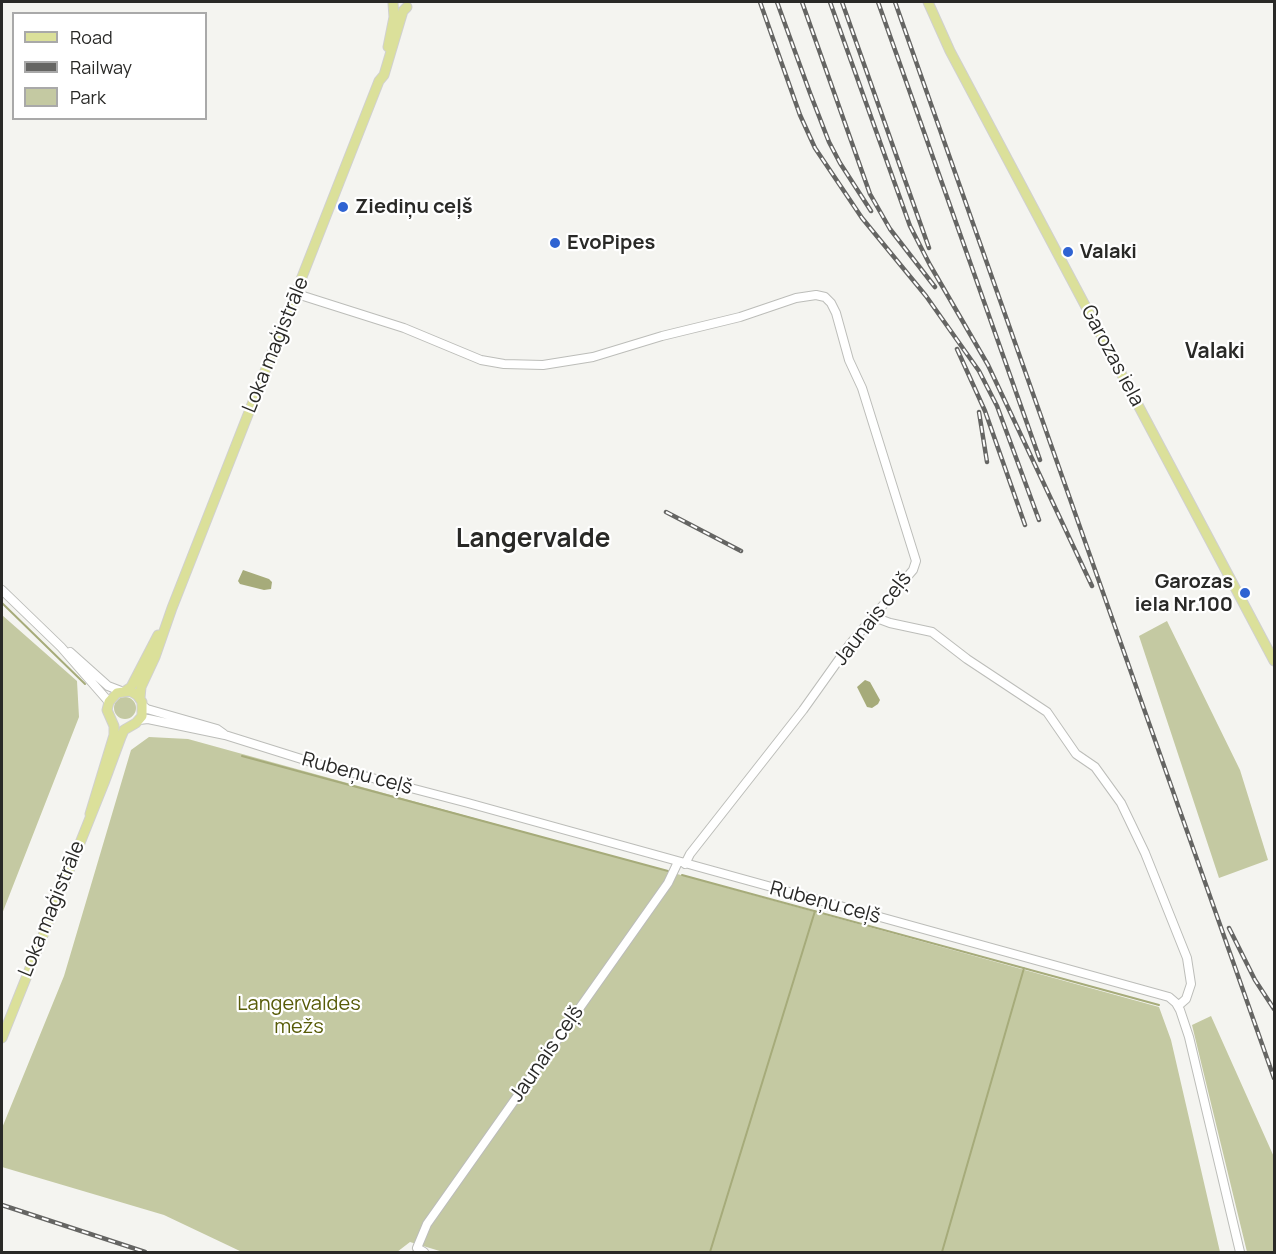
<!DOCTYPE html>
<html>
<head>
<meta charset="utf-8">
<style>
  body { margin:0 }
  #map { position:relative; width:1276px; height:1254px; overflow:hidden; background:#f4f4f0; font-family:Manrope,sans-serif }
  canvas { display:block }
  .frame { position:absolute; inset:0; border:3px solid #292927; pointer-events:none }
  .legend { position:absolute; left:12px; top:12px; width:195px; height:108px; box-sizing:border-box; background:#fff; border:2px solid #a9a9a9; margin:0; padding:8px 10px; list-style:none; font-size:18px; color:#292927 }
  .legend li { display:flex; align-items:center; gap:12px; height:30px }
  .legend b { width:30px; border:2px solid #a9a9a9 }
</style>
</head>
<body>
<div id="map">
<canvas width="1276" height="1254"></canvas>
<div class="frame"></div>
<ul class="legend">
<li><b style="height:8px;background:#dbe09a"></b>Road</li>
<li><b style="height:8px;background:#656563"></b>Railway</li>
<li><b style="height:16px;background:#c4c9a2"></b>Park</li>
</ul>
</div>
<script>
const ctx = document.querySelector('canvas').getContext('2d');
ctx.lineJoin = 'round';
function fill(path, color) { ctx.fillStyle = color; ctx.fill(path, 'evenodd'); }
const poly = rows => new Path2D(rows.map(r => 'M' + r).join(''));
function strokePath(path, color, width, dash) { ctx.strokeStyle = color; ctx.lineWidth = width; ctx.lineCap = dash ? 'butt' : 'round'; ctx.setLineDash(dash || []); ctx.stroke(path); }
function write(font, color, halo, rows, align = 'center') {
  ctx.font = font + ' Manrope,sans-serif'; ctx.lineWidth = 4.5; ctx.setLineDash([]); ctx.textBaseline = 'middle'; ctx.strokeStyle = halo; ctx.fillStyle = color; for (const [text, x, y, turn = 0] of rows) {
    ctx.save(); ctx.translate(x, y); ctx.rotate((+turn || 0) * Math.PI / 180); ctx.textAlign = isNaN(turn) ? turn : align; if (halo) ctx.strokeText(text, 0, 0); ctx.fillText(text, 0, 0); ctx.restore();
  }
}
const green = poly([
  [2,615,77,681,79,717,2,914],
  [1167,621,1240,770,1268,860,1219,878,1139,636],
  '114 708a11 11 0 1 1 22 0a11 11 0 1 1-22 0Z',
  [149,737,188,739,1159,1007,1171,1040,1220,1252,443,1252,410,1242,397,1252,242,1252,164,1215,2,1167,2,1128,64,976,131,750],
  [1211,1016,1274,1157,1274,1252,1247,1252,1192,1025]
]);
const water = poly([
  [243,570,269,579,272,582,271,589,264,590,240,584,238,581],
  [865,680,870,682,880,700,878,704,872,708,867,707,857,687]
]);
const stream = poly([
  [2,603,85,684],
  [242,756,668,871],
  [682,875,1159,1005],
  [710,1252,815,911],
  [942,1252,1024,968]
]);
const minor = poly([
  [297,294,404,328,481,360,504,364,543,365,593,357,662,336,740,317,796,298,816,295,825,297,831,303,836,313,849,360,862,388,916,561,913,570,850,644,803,710,690,854,685,864],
  [2,590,61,647,109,702],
  [874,617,890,623,932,632,967,659,1047,712,1076,754,1095,767,1121,803,1145,853,1187,958,1191,984,1186,999,1178,1006],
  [70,652,108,686,121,691],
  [143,706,147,709,217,729,224,734],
  [139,720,148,719,225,735,311,762,468,803,1169,997,1176,1003,1180,1010,1189,1037,1240,1252],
  [424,1252,417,1248,427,1224,668,883,678,862]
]);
const major = poly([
  [928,2,950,51,1274,661],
  [388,47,394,17,393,3],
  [125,691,131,687,158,635],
  [140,698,141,687,155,657,172,608,379,81,384,75,403,11,407,7],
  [2,1038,104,783,121,737,124,730,136,723,142,716,142,702,137,695,130,691,117,693,109,702,107,710,114,726,114,735,90,814]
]);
const rail = poly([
  [760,2,800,115,815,148,862,218,926,296,979,371,997,406,1039,520],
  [777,2,810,93,829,142,840,163,871,211],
  [802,2,870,194,890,229,935,287],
  [830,2,910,226,930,265,988,365,1092,586],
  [842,2,929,248],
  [878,2,1040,460],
  [895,2,1274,1078],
  [957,349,985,411,1025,525],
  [979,412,987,462],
  [666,512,741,551],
  [1229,928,1255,980,1274,1009],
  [2,1205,145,1252]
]);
const markers = [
  [343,207,6,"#2f63d2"],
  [555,243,6,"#2f63d2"],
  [1068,252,6,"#2f63d2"],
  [1245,593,6,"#2f63d2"]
];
const poiNames = [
  ["Ziediņu ceļš",355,207],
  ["EvoPipes",567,243],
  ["Valaki",1080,252],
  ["Garozas",1233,582,"right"],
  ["iela Nr.100",1233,605,"right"]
];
const streetNames = [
  ["Loka maģistrāle",276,345,-68],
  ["Garozas iela",1112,356,62],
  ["Jaunais ceļš",873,619,-52],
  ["Rubeņu ceļš",357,774,15],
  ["Rubeņu ceļš",825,903,15],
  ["Loka maģistrāle",52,909,-68],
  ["Jaunais ceļš",547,1054,-55]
];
const parkNames = [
  ["Langervaldes",299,1004],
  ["mežs",299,1027]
];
const neighbourhoodNames = [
  ["Valaki",1215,352]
];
const districtNames = [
  ["Langervalde",533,540]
];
fill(green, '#c4c9a2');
fill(water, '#a6ab7a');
strokePath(stream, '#a6ab7a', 2);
strokePath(minor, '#bcbdb9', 10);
strokePath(major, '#d0d0cf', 11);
strokePath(minor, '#fff', 8);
strokePath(major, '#dbe09a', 9);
strokePath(rail, '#656563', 4.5);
strokePath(rail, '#fff', 2, [7]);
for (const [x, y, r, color] of markers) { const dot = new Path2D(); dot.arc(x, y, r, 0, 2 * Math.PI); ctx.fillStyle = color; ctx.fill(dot); strokePath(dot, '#fff', 2); }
write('bold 20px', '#292927', '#fff', poiNames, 'left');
write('20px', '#292927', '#fff', streetNames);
write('20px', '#575b08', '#fff', parkNames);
write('bold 21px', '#292927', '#fff', neighbourhoodNames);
write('bold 26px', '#292927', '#fff', districtNames);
</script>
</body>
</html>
